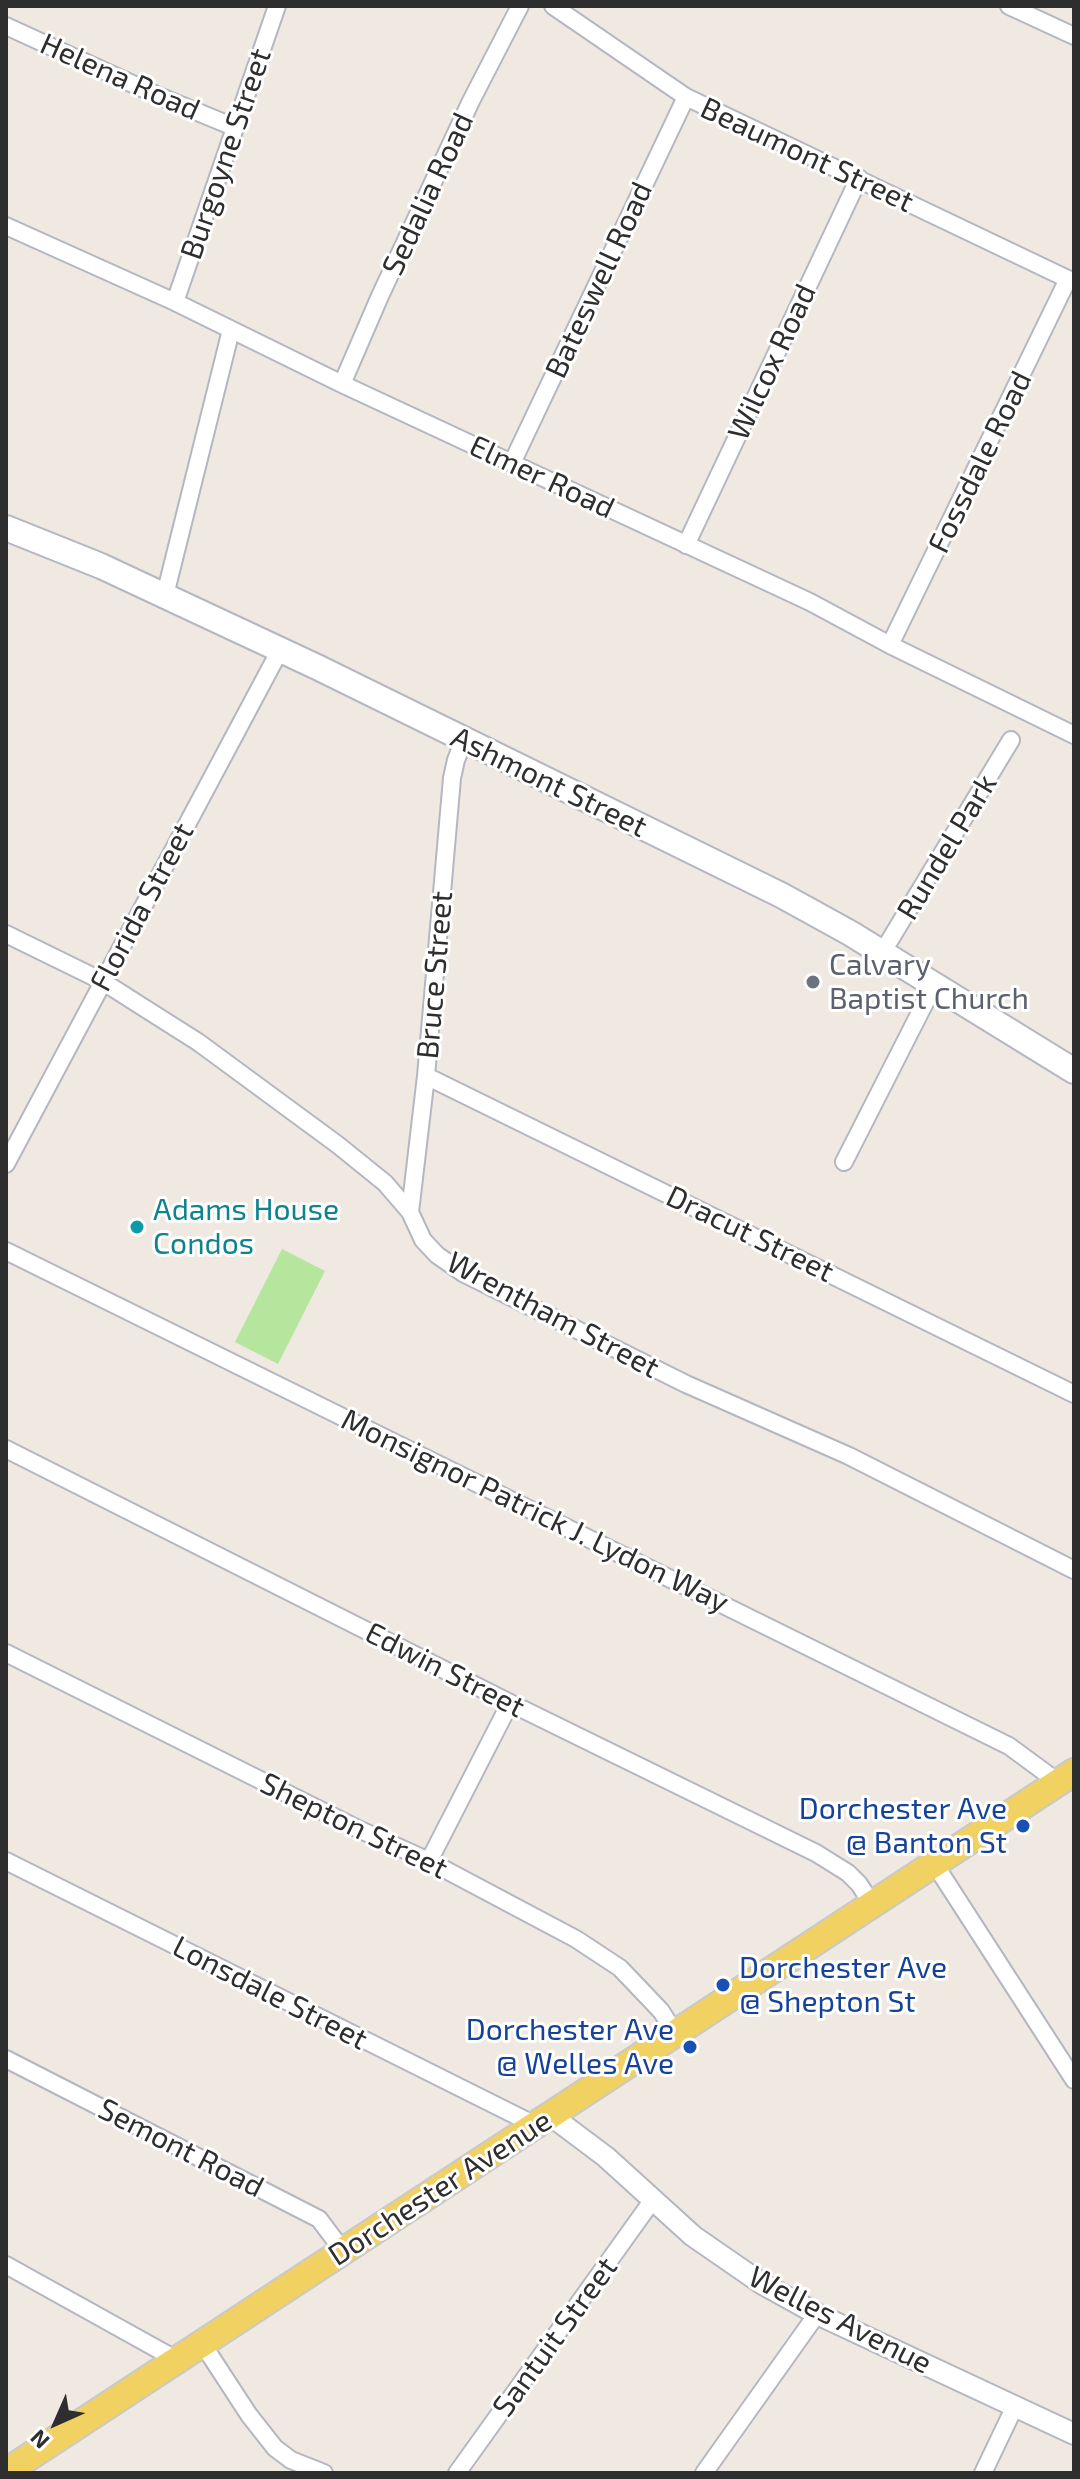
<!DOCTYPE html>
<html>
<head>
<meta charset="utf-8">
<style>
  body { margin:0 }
  #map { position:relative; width:1080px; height:2479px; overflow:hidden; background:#efe9e1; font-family:"Exo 2",sans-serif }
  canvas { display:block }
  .frame { position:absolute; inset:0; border:8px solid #2e2e2e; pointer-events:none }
  .north { position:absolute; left:16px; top:2383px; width:80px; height:80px; -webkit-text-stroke:6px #fff; paint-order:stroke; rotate:225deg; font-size:22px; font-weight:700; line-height:32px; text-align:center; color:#2e2e2e }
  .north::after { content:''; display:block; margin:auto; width:28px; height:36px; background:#2e2e2e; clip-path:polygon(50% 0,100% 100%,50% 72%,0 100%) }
</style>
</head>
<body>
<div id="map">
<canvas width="1080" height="2479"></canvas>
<div class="frame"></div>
<div class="north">N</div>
</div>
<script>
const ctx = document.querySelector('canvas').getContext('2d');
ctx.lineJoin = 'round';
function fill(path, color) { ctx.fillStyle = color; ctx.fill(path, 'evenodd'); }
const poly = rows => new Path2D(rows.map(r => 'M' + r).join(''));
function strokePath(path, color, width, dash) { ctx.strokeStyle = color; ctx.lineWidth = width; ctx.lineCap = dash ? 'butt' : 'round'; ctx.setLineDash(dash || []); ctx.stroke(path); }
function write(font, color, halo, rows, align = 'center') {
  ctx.font = font + ' "Exo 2",sans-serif'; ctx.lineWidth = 6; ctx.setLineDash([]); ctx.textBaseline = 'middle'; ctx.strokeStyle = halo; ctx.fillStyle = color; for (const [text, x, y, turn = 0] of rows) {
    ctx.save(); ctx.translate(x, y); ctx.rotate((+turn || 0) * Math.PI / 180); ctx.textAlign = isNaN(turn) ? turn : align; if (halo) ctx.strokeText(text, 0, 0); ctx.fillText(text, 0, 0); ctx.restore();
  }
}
const green = poly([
  [282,1249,325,1271,278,1364,235,1342]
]);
const minor = poly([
  [553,6,686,97,1074,282],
  [1009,6,1074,36],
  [6,26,161,97,234,127],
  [6,226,175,302,342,384,810,602,890,645,1074,735],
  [175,302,277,6],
  [342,384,380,296,471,101,520,6],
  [512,463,686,97],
  [686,545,859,178],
  [165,595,231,330],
  [890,645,1068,279],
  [6,934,102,981,138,1004,198,1042,338,1145,385,1183,410,1212,423,1240,437,1255,463,1273,686,1384,849,1456,1074,1570],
  [882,953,1011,740],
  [426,1076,1074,1394],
  [844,1162,934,985],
  [6,1164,280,650],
  [410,1212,426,1076,452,778,456,760,464,740],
  [6,1251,1009,1746,1058,1782],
  [6,1449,510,1703,816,1853,848,1873,859,1884,872,1904],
  [6,1653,356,1828,429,1861,576,1939,620,1968,661,2011,675,2033],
  [6,1861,535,2125],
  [429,1861,510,1703],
  [934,1863,1074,2080],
  [6,2059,319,2219,343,2251],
  [6,2265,177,2360],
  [202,2343,249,2415,275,2448,291,2460,324,2473],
  [457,2473,652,2201],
  [704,2473,817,2314],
  [983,2473,1015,2406]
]);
const tertiary = poly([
  [550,2115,606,2157,693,2236,761,2283,817,2314,1074,2434]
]);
const secondary = poly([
  [6,528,101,566,317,667,781,895,850,933,1074,1071]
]);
const primary = poly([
  [6,2472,1074,1772]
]);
const markers = [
  [813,982,8,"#6b7280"],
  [137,1227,8,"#0f9aa8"],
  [1023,1826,8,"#1a4fb4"],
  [723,1985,8,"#1a4fb4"],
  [690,2047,8,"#1a4fb4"]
];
const streetNames = [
  ["Helena Road",120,77,24],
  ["Burgoyne Street",226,154,-71],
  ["Beaumont Street",807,155,25],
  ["Sedalia Road",428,194,-65],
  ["Bateswell Road",599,280,-65],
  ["Wilcox Road",772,362,-65],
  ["Fossdale Road",980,462,-64],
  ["Elmer Road",542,477,25],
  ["Ashmont Street",549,782,26],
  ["Rundel Park",947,847,-59],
  ["Florida Street",142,907,-62],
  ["Bruce Street",435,975,-85],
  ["Dracut Street",750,1234,26],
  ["Wrentham Street",553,1315,28],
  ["Monsignor Patrick J. Lydon Way",535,1511,26],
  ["Edwin Street",445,1670,27],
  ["Shepton Street",354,1826,26],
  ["Lonsdale Street",270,1993,27],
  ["Semont Road",181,2148,27],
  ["Dorchester Avenue",440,2188,-33],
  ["Welles Avenue",840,2320,27],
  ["Santuit Street",555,2337,-54]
];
const worshipNames = [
  ["Calvary",829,965],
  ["Baptist Church",829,999]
];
const cultureNames = [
  ["Adams House",153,1210],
  ["Condos",153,1244]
];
const transitNames = [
  ["Dorchester Ave",1007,1809],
  ["@ Banton St",1007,1843],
  ["Dorchester Ave",739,1968,"left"],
  ["@ Shepton St",739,2002,"left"],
  ["Dorchester Ave",674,2030],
  ["@ Welles Ave",674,2064]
];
fill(green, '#b6e59e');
strokePath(minor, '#b4b7c1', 20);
strokePath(tertiary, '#b4b7c1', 24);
strokePath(secondary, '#b4b7c1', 28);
strokePath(primary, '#c9c9c9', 30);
strokePath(minor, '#fff', 16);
strokePath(tertiary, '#fff', 20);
strokePath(secondary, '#fff', 24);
strokePath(primary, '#f2d163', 26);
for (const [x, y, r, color] of markers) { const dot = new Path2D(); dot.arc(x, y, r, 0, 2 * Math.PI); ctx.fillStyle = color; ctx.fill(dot); strokePath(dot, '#fff', 3); }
write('30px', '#2e2e2e', '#fff', streetNames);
write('30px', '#5b616d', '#fff', worshipNames, 'left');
write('30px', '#0d838f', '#fff', cultureNames, 'left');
write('30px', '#164399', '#fff', transitNames, 'right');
</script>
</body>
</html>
